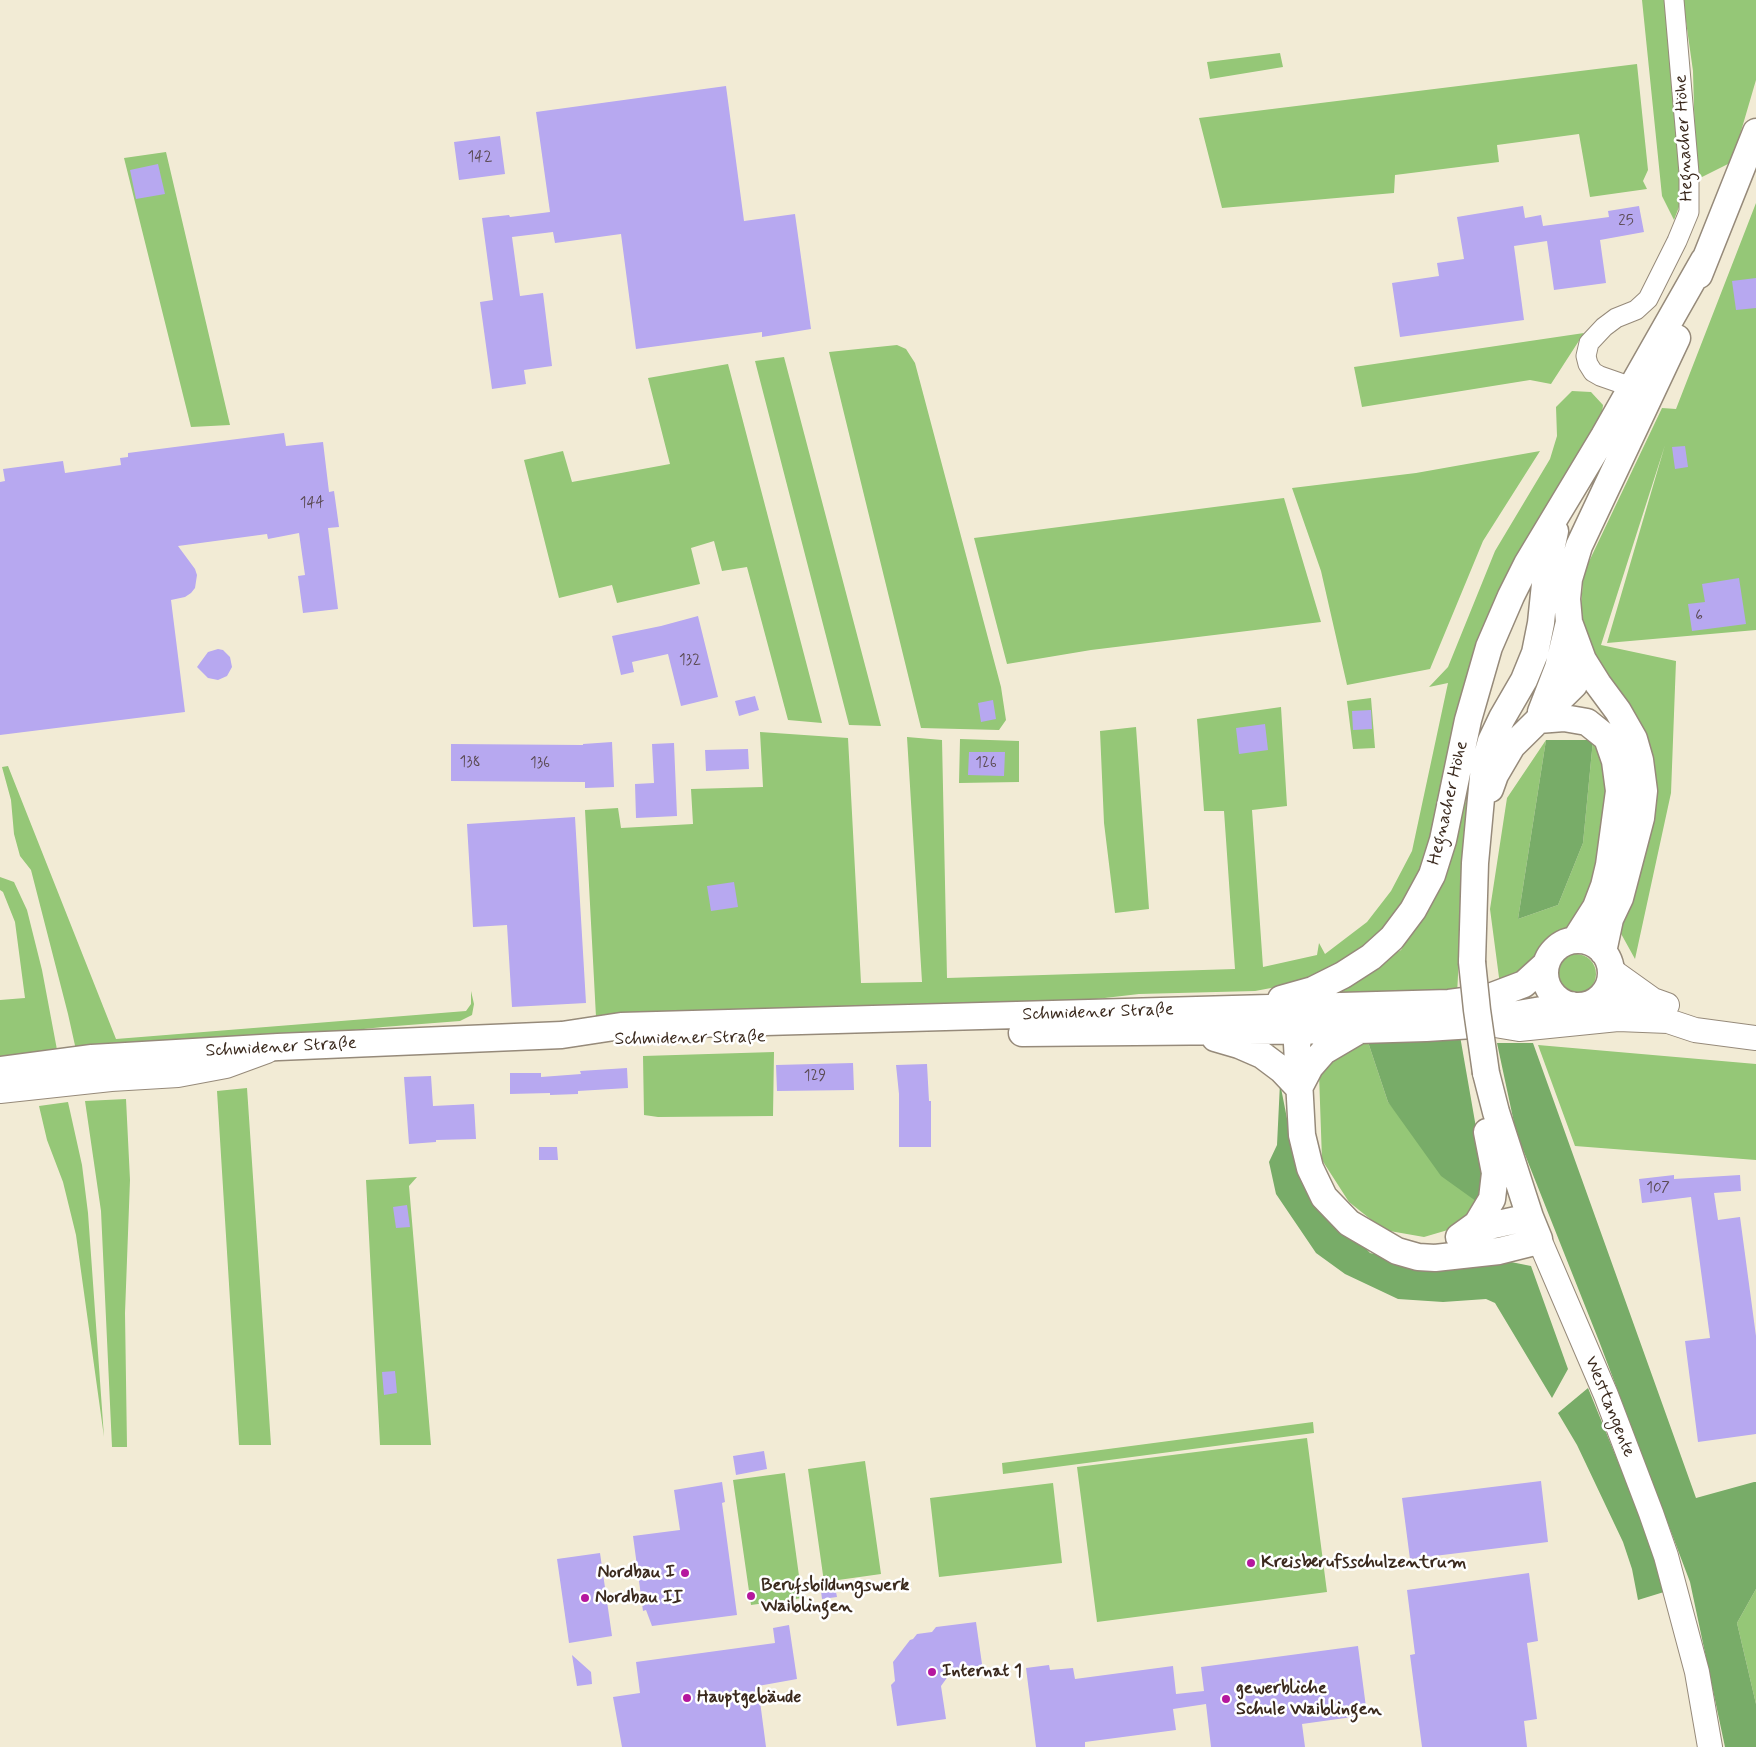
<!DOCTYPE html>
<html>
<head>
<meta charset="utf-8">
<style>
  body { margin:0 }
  canvas { display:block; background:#f2ebd5 }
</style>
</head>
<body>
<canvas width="1756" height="1747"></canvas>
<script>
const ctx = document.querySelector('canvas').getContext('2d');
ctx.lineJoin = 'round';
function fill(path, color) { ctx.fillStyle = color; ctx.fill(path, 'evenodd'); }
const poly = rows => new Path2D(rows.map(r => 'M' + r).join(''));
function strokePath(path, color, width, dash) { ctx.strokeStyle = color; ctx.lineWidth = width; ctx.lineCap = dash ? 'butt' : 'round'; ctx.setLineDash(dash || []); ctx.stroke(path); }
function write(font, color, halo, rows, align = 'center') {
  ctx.font = font + ' Mynerve,sans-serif'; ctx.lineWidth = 5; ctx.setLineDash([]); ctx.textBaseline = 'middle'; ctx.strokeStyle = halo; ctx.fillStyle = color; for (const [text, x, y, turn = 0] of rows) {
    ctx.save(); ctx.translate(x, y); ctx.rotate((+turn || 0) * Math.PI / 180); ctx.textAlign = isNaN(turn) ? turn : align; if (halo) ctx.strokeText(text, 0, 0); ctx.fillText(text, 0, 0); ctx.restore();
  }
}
const green = poly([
  [1642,0,1666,0,1682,199,1674,220,1662,196],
  [1683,0,1756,0,1756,80,1732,162,1696,180,1693,71],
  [1280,53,1283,67,1210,79,1207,62],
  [1637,64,1648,170,1643,181,1647,189,1590,197,1579,134,1497,145,1499,162,1395,175,1394,193,1222,208,1199,118],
  [166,152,230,425,191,427,124,158],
  [1756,203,1756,630,1607,643,1665,445,1601,645,1676,661,1671,793,1635,959,1619,930,1652,809,1584,632,1581,604,1584,572,1662,408,1676,409],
  [1584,333,1551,384,1530,380,1362,407,1354,367],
  [897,345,906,349,915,363,1001,687,1006,720,999,730,921,728,829,352],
  [784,357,881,726,849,725,755,361],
  [728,364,822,723,788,720,747,567,722,571,714,541,691,548,700,584,617,603,612,585,559,598,524,460,563,451,572,482,670,464,648,378],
  [1572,391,1591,392,1603,405,1601,422,1523,553,1420,882,1376,940,1338,968,1303,982,1255,991,1139,994,1079,1001,596,1017,585,810,618,808,621,828,693,824,691,789,763,787,760,732,848,738,861,983,922,982,907,737,942,740,947,978,1235,969,1224,811,1204,811,1197,719,1281,707,1287,806,1252,810,1263,967,1317,955,1319,943,1325,954,1367,922,1391,891,1412,851,1448,683,1429,687,1448,667,1495,551,1550,459,1557,436,1556,407],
  [1540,451,1483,541,1430,669,1347,685,1321,571,1292,488,1416,473],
  [1284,498,1321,622,1091,650,1007,664,974,538],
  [1371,698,1375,748,1353,749,1347,701],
  [1136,727,1149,909,1115,913,1104,823,1100,731],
  [960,739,1019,741,1019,782,959,783],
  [1546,740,1518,919,1558,905,1583,843,1593,740,1602,749,1610,806,1588,907,1572,929,1551,939,1530,967,1500,985,1490,909,1507,798],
  [8,766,116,1039,466,1011,471,1004,471,991,474,1004,472,1015,460,1021,383,1027,306,1035,76,1050,68,1014,31,870,20,856,14,834,11,800,2,767],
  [1467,796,1457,995,1314,999,1401,950,1444,881],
  [0,877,14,882,27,910,42,970,58,1055,0,1062,0,1000,25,998,15,922,3,892,0,890],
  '1556 974a20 20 0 1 1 40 0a20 20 0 1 1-40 0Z',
  [1368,1042,1388,1102,1480,1204,1458,1227,1424,1237,1384,1230,1349,1202,1322,1160,1319,1074,1336,1052],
  [1538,1045,1756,1064,1756,1160,1575,1146],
  [774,1052,773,1116,658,1117,644,1115,643,1056],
  [247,1088,271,1445,239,1445,217,1091],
  [126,1099,130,1180,125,1313,127,1447,112,1447,101,1211,85,1101],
  [68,1102,82,1165,88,1213,104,1437,76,1235,63,1182,47,1140,39,1106],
  [417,1177,409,1186,431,1445,380,1445,366,1180],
  [1313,1422,1314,1433,1003,1474,1002,1463],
  [1307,1438,1327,1592,1097,1622,1077,1467],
  [865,1461,881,1574,824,1582,808,1469],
  [785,1473,802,1598,751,1605,733,1480],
  [1053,1483,1062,1563,939,1577,930,1498],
  [1756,1589,1756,1704,1737,1623]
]);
const forest = poly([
  [1546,740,1593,740,1583,843,1558,905,1518,919],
  [1460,1036,1485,1179,1480,1204,1441,1176,1388,1102,1368,1042],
  [1497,1043,1533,1043,1696,1498,1754,1482,1756,1482,1756,1589,1737,1623,1756,1704,1756,1747,1725,1747,1690,1582,1599,1341,1516,1132],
  [1280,1083,1292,1144,1311,1191,1370,1253,1439,1268,1496,1259,1531,1266,1568,1369,1552,1398,1495,1303,1486,1299,1443,1302,1398,1299,1345,1274,1316,1253,1276,1194,1269,1162,1277,1145],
  [1588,1388,1643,1523,1664,1592,1638,1600,1632,1569,1623,1542,1577,1445,1558,1413]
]);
const building = poly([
  [726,86,744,221,795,214,811,329,762,337,762,332,636,349,621,234,555,243,553,232,512,237,520,296,543,293,552,366,524,370,526,384,492,389,480,302,493,300,482,218,509,215,510,217,550,212,536,112],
  [500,136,505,174,459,180,454,142],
  [158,164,165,194,136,199,130,170],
  [1523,206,1525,218,1541,215,1543,226,1609,217,1608,211,1639,206,1644,232,1600,240,1606,283,1554,290,1547,241,1514,246,1524,320,1400,337,1392,283,1439,276,1437,263,1464,259,1457,217],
  [1756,278,1756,308,1736,310,1732,281],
  [284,433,286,446,323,442,329,492,334,491,339,527,328,528,338,609,303,613,298,576,305,575,299,533,268,539,267,534,178,546,195,569,197,575,195,588,191,593,185,597,171,600,185,712,0,735,0,482,5,481,3,469,63,461,65,473,121,465,120,458,128,457,128,453],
  [1685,446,1688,467,1675,469,1672,447],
  [1739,578,1746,624,1692,631,1688,604,1705,602,1702,584],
  [698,616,718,697,681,706,668,654,632,662,634,672,621,675,612,636,661,626],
  [218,649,223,650,230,657,232,667,227,676,218,680,208,678,197,667,208,652],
  [755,696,759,710,739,716,735,701],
  [993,700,996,719,981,722,978,703],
  [1371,710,1372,729,1353,730,1352,711],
  [1265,724,1268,750,1239,754,1236,728],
  [612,742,614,787,585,788,585,782,451,781,451,744,583,745,583,744],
  [674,743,677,816,636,818,635,784,654,783,652,744],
  [748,749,749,769,706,771,705,750],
  [969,752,1005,752,1004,776,968,775],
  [575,817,586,1003,512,1007,507,925,473,927,467,824],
  [734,882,738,907,711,911,707,886],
  [853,1063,854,1090,777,1091,776,1065],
  [927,1064,929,1101,931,1101,931,1147,899,1147,899,1094,896,1065],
  [627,1068,628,1088,578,1091,578,1094,550,1095,550,1093,510,1094,510,1073,541,1073,541,1077,581,1074,580,1071],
  [431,1076,433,1106,474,1104,476,1139,436,1140,436,1142,409,1144,404,1077],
  [539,1147,557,1147,558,1160,539,1160],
  [1674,1175,1674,1179,1740,1175,1741,1191,1714,1193,1718,1220,1740,1217,1756,1336,1756,1434,1698,1442,1685,1341,1710,1338,1691,1197,1642,1203,1639,1179],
  [407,1205,410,1227,396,1228,393,1207],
  [395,1371,397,1393,384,1395,382,1372],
  [764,1451,767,1469,736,1475,733,1456],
  [1541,1481,1548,1542,1410,1559,1402,1498],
  [722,1482,725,1502,722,1503,737,1615,652,1626,646,1610,643,1611,633,1536,680,1530,674,1490],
  [600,1553,612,1636,569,1643,557,1559],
  [1529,1573,1538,1641,1527,1643,1537,1719,1524,1721,1527,1747,1422,1747,1410,1655,1415,1654,1407,1590],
  [834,1582,837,1597,822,1599,820,1584],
  [976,1622,983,1671,949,1675,941,1686,946,1719,897,1726,891,1685,895,1681,893,1662,910,1640,913,1639,917,1634,932,1632,936,1627],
  [789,1625,797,1679,758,1686,766,1747,622,1747,613,1697,640,1693,636,1662,775,1643,773,1628],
  [1358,1646,1367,1715,1302,1724,1305,1747,1211,1747,1206,1704,1173,1709,1176,1730,1085,1742,1085,1747,1036,1747,1026,1668,1049,1665,1050,1670,1073,1668,1075,1679,1173,1666,1176,1694,1204,1691,1201,1667],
  [572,1655,591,1672,592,1684,577,1686]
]);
const minor = poly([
  [1643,391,1600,376,1593,372,1588,364,1586,356,1589,343,1604,327,1616,318,1636,310,1648,299,1677,241,1689,212,1689,173,1674,0]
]);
const tertiary = poly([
  [1611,970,1653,1000,1667,1005],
  [1599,998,1628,1003,1668,1021,1695,1030,1756,1038],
  [1489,1024,1519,1029,1618,1019,1668,1021],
  [0,1091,111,1079,178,1075,226,1066,267,1051],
  [1539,1239,1606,1395,1651,1513,1666,1556,1697,1672,1710,1747]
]);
const secondary = poly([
  [1699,275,1756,132],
  [1541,712,1558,668,1569,622],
  [1538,720,1564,718,1587,722,1607,738,1615,761,1619,791,1609,865,1604,886,1596,907,1575,940],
  [1490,789,1495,775,1512,746,1574,685,1583,660],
  '1545 973a33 33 0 1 1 66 0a33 33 0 1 1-66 0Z',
  [1603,952,1610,919,1620,898,1641,818,1644,791,1640,760,1634,739,1618,711,1598,684,1583,660,1569,622,1567,599,1569,579,1579,546,1677,338],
  [1472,962,1475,863,1484,766,1491,741,1502,718,1524,680,1535,653,1541,623,1546,574,1555,531],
  [1281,999,1313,990,1343,975,1371,957,1392,938,1413,910,1432,875,1443,840,1468,720,1489,647,1511,596,1527,564,1604,436,1704,260],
  [1312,1017,1301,1030,1297,1044,1302,1135,1310,1168,1324,1197,1349,1223,1397,1251,1418,1257,1435,1258,1499,1251,1531,1243,1539,1239,1530,1217,1496,1112,1486,1073],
  [1022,1033,1359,1030,1426,1028,1489,1024,1512,1015,1571,1005],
  [1215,1038,1239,1045,1262,1055,1282,1070,1299,1088],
  [0,1070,92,1058,278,1047,562,1035,621,1026,1449,1003,1487,998,1524,984,1546,964],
  [1299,1088,1310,1067,1324,1051,1358,1031],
  [1466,1234,1489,1226,1530,1217],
  [1459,1237,1477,1224,1492,1199,1495,1173,1487,1132]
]);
const secondaryBridge = poly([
  [1472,962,1477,1010,1486,1073]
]);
const markers = [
  [1251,1563,5,"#b5179e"],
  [685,1573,5,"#b5179e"],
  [751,1596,5,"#b5179e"],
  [585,1598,5,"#b5179e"],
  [932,1672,5,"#b5179e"],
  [687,1698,5,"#b5179e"],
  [1226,1699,5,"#b5179e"]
];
const numberNames = [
  ["142",480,158],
  ["25",1626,222],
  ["144",312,504],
  ["6",1699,617],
  ["132",690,661],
  ["138",470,763],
  ["136",540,764],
  ["126",986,764],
  ["129",815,1077],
  ["107",1658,1189]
];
const streetNames = [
  ["Hegnacher Höhe",1685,138,-93],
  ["Hegnacher Höhe",1449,803,-77],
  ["Schmidener Straße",1098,1013,-2],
  ["Schmidener Straße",690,1039,-1],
  ["Schmidener Straße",281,1048,-3],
  ["Westtangente",1609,1407,68]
];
const poiNames = [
  ["Kreisberufsschulzentrum",1261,1563],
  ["Nordbau I",675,1573,"right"],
  ["Berufsbildungswerk",761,1586],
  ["Waiblingen",761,1607],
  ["Nordbau II",595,1598],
  ["Internat 1",942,1672],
  ["gewerbliche",1236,1689],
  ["Schule Waiblingen",1236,1710],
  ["Hauptgebäude",697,1698]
];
fill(green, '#95c777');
fill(forest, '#78ac68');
fill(building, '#b7a8f0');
strokePath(minor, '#968a7a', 21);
strokePath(tertiary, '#968a7a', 26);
strokePath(secondary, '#968a7a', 29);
strokePath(minor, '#fff', 19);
strokePath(tertiary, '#fff', 24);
strokePath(secondary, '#fff', 26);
strokePath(secondaryBridge, '#968a7a', 29, []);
strokePath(secondaryBridge, '#fff', 26);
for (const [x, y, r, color] of markers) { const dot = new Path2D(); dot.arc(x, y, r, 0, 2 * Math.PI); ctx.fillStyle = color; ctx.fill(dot); strokePath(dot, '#fff', 2); }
write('15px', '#5a4a52', null, numberNames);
write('18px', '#3b2a1e', '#fff', streetNames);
write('bold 18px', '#3b2a1e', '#fff', poiNames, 'left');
</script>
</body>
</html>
